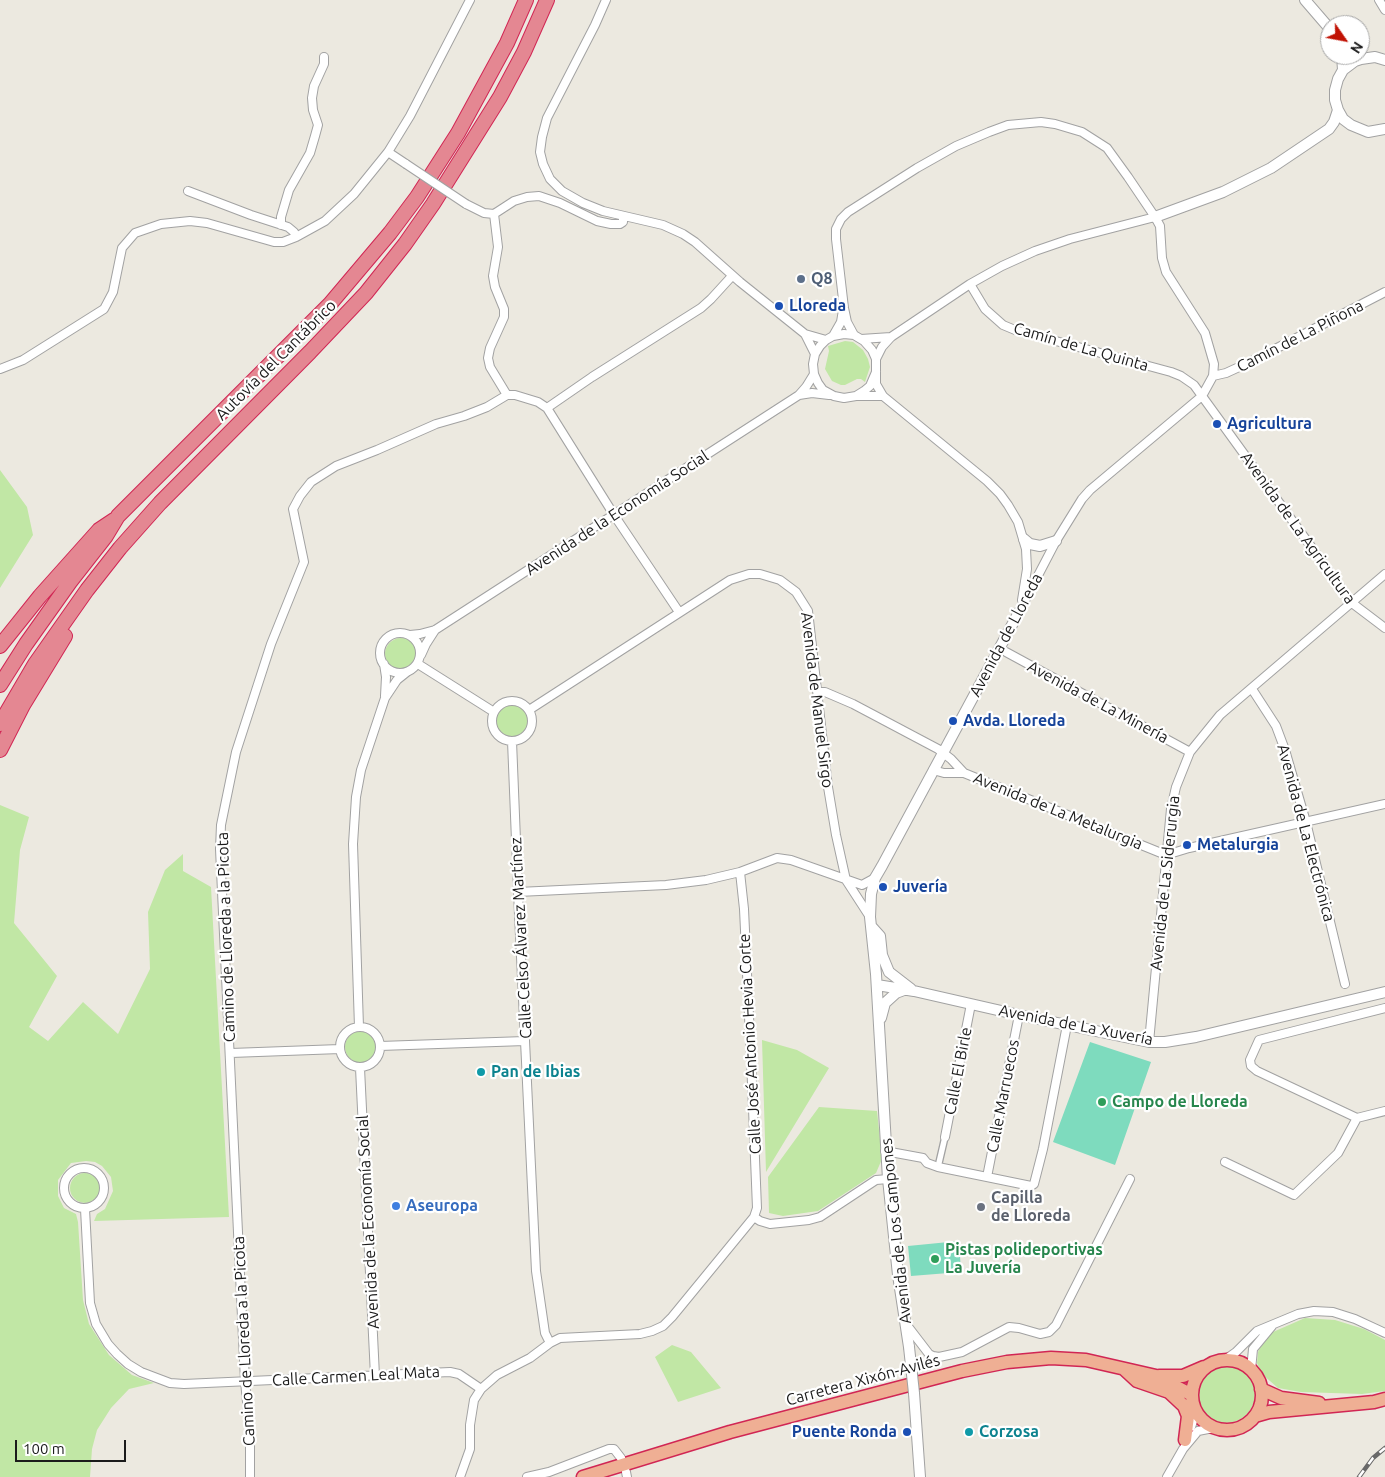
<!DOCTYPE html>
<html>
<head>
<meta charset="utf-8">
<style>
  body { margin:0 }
  #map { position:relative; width:1385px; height:1477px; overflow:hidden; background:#ece9e0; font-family:Ubuntu,sans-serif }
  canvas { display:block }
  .north { position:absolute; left:1320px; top:15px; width:50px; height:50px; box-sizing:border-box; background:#fff; border:1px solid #a4a4a4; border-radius:50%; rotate:123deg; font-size:14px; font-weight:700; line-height:20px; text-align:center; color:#1b1b1b }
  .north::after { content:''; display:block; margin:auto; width:18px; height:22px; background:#c11204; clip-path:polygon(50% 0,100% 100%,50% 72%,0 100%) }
  .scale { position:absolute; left:15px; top:1440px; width:111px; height:22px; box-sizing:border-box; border:2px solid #1b1b1b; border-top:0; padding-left:6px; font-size:15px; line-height:18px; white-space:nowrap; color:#1b1b1b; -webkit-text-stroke:4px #fff; paint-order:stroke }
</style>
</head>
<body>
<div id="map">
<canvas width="1385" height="1477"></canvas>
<div class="north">N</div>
<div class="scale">100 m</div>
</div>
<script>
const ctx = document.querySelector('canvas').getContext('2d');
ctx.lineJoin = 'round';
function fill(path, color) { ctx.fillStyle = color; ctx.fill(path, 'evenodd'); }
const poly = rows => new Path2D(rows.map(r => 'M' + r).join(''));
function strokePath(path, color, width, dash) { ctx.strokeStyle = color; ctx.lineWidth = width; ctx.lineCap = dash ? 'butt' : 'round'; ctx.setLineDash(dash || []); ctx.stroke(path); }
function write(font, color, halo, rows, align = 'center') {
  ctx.font = font + ' Ubuntu,sans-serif'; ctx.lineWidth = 4.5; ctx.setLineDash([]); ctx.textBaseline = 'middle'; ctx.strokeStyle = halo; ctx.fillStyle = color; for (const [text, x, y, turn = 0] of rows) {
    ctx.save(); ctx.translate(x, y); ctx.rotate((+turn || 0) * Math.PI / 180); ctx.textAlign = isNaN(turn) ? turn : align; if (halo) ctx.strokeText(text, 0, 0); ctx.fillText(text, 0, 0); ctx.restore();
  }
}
const grass = poly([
  [845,341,853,342,863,350,868,359,870,367,865,382,861,379,857,379,845,385,841,385,832,381,825,369,829,351,828,346],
  [0,470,27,507,33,535,0,588],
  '385 654a16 16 0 1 1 32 0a16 16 0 1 1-32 0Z',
  '496 721a16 16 0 1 1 32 0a16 16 0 1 1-32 0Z',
  [0,805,29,817,20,850,14,923,57,976,29,1027,48,1041,83,1002,118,1034,150,969,148,912,165,870,183,854,183,871,211,887,229,1217,94,1221,97,1214,105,1209,113,1191,111,1177,102,1166,95,1162,86,1161,71,1163,58,1180,58,1196,64,1208,76,1214,78,1222,83,1300,89,1324,109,1355,132,1375,154,1383,129,1389,111,1408,97,1430,92,1449,90,1477,0,1477],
  '345 1047a16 16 0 1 1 32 0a16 16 0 1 1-32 0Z',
  [762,1040,797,1050,829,1068,766,1172],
  [819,1107,877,1111,882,1159,876,1173,818,1211,783,1216,769,1213,768,1177],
  '70 1188a15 15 0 1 1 30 0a15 15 0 1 1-30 0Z',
  [1305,1318,1335,1320,1364,1329,1385,1340,1385,1391,1362,1394,1301,1392,1278,1388,1262,1374,1257,1363,1258,1352,1264,1339,1273,1332],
  [672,1345,691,1352,721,1388,678,1402,655,1357],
  '1197 1394a29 29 0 1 1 58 0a29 29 0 1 1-58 0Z'
]);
const pitch = poly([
  [1090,1042,1151,1062,1115,1165,1053,1142],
  [959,1241,961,1272,911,1276,908,1246]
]);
const pedestrian = poly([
  [938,1167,945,1137]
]);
const minor = poly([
  [606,0,595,25,547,118,542,137,540,152,543,164,550,179,562,191,583,203,603,211,663,225,683,234,695,242,740,282,805,334,815,354],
  [1379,0,1385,10],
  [388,152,406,164],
  [188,191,251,215,288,227,294,232,296,237],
  [466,204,484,213,494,214,514,201,527,197,539,196,560,203,597,221,611,224,620,224,623,222,623,216],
  [494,214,498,247,493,276,495,287,504,309,504,317,490,348,488,358,490,367,507,395],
  [281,225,281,217,289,190,310,153,315,136,318,125,313,110,312,98,314,86,324,64,324,57],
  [970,284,985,309,1003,325,1015,330,1171,372,1181,376,1194,385,1352,603,1385,628],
  [805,334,826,340],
  [854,335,847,322,844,308,836,239,836,229,841,219,848,212,917,168,956,146,989,132,1008,125,1041,122,1055,124,1082,132,1107,148,1128,177,1155,217,1160,226,1162,258,1166,272,1205,333,1214,364,1213,376,1202,396,1090,490,1082,499,1056,541,1019,612],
  [833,336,841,322,843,310],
  [861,339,891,337],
  [876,359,882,347,891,337,970,284,1002,266,1035,251,1070,239,1155,217],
  [0,369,23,360,104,309,113,292,122,248,135,233,161,224,190,221,207,223,274,242,283,242,296,237,325,221,354,194,388,152,410,116,470,0],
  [876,372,870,386,864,391,856,396,844,398,834,396,823,390,818,383,814,374,813,364,815,354,820,346,826,340,833,336,844,334,854,335,864,341,872,350,876,359,876,384,883,396,987,481,1000,494,1008,505,1018,522,1026,549,1027,569,1022,600],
  [1213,376,1226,373,1250,362,1385,292],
  [799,395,812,393,829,395],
  [857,396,883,396],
  [547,408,592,377,701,308,711,299,732,276],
  '380 653a20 20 0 1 1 40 0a20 20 0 1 1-40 0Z',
  [410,635,420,634,435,630,799,395,806,387,814,374],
  [1006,652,1190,752],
  [421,655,426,644,435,630],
  [384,664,386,677,385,696],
  [418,664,494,712],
  [1252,689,1276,726,1285,750,1306,822,1345,984],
  [819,692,825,692,853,704,938,749,951,759,964,773,1166,855,1189,848,1385,804],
  '492 721a20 20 0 1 1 40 0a20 20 0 1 1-40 0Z',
  [529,710,730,580,749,574,760,574,780,580,796,592,808,611,828,787,836,835,846,880,870,917],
  [512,741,519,915,536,1271,545,1333,550,1343],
  [933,770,944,773,964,773],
  [740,872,744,909,751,1059,757,1208,754,1217],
  [518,892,666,885,706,880,740,872,777,858,791,860,862,885,875,878],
  [1385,1008,1259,1040,1250,1060,1251,1066,1257,1071,1357,1118,1385,1111],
  '340 1047a20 20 0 1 1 40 0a20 20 0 1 1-40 0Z',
  [359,1027,353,844,356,797,361,770,385,698,397,680,407,672],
  [1149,1042,1171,809,1176,787,1190,752,1220,715,1385,574],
  [380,1046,525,1041],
  [231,1053,340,1049],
  [360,1068,375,1376],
  [945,1137,971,1004],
  [885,1151,923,1158,927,1163,938,1167,1031,1186,1034,1184,1043,1149,1067,1025],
  [1225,1162,1294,1195,1338,1153,1357,1118],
  '64 1188a20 20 0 1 1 40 0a20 20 0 1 1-40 0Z',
  [987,1177,1019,1015],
  [85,1209,90,1303,96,1324,108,1344,117,1354,128,1364,141,1372,170,1383,184,1384,450,1372,459,1374,481,1389],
  [906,1324,929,1354,933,1356,939,1357,962,1352,1009,1327,1019,1328,1040,1334,1049,1332,1056,1325,1130,1179],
  [1226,1359,1236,1352,1257,1331,1298,1314,1314,1311,1333,1312,1355,1319,1385,1333],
  [1251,1370,1253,1349,1272,1326],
  [1191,1427,1196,1412],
  [626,1472,627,1477],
  [250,1477,250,1434,245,1381,220,849,221,825,236,752,271,644,304,562,293,509,300,496,311,482,336,466,377,450,436,424,464,416,487,407,507,395,515,395,538,402,547,408,614,515,679,612],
  [460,1477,470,1449,470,1425,474,1400,481,1389,497,1375,530,1358,550,1343,560,1338,640,1334,652,1331,663,1326,672,1317,754,1217,760,1221,770,1224,809,1220,820,1217,876,1180,888,1179],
  [527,1477,549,1472,609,1449,614,1449,621,1458],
  [1167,1477,1183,1449,1198,1431,1208,1429,1219,1429]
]);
const tertiary = poly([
  [1305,0,1330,29],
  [1342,55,1343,70],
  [1385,60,1375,57,1361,59,1355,61,1343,70,1338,79,1335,90,1335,100,1338,110,1343,119,1351,125,1368,132,1385,129],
  [1155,217,1223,192,1271,168,1329,129,1334,122,1338,110],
  [1024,539,1030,544,1040,546,1056,541],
  [871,926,880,936,882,955,889,972,911,989],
  [877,985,914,991,1019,1015,1149,1042,1165,1042,1196,1037,1385,992],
  [881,1018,885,1003,896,993,904,990],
  [909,1347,898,1275,888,1179,876,974,870,917,871,894,875,878,882,866,1019,612],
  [914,1393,920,1477]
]);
const trunk = poly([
  '1192 1395a35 35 0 1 1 70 0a35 35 0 1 1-70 0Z',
  [1124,1369,1137,1381,1169,1392,1184,1406,1188,1416,1185,1440],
  [1159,1376,1183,1376,1204,1367],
  [1261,1389,1281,1398,1319,1403],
  [1255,1416,1269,1412,1374,1402,1385,1399],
  [583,1477,730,1432,962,1371,1007,1362,1051,1358,1086,1360,1156,1376,1192,1395]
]);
const motorway = poly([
  [0,646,40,596,99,530,114,520],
  [0,685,26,644,70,582,106,536,118,516,330,304,390,233,417,197,458,133,507,43,526,0],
  [0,724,35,664,87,590,120,548,160,503,310,352,366,293,405,244,433,204,500,97,524,52,547,0],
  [0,750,23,705,65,636]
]);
const rail = poly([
  [1359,1477,1373,1458,1385,1448]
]);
const minorBridge = poly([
  [406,164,466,204]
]);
const tertiaryBridge = poly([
  [909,1347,914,1393]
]);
const markers = [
  [801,279,5,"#5c6f8a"],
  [779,306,5,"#1a4fb4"],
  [1217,424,5,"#1a4fb4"],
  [953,721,5,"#1a4fb4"],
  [1187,845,5,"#1a4fb4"],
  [883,887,5,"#1a4fb4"],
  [481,1072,5,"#0f9aa8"],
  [1102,1102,5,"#2e9e5b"],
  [396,1206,5,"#3f7fe0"],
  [981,1207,5,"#6b7280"],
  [935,1259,5,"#2e9e5b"],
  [907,1432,5,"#1a4fb4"],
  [969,1432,5,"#0f9aa8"]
];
const serviceNames = [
  ["Q8",811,279]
];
const transitNames = [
  ["Lloreda",789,306],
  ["Agricultura",1227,424],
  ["Avda. Lloreda",963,721],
  ["Metalurgia",1197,845],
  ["Juvería",893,887],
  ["Puente Ronda",897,1432,"right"]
];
const streetNames = [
  ["Camín de La Piñona",1300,336,-27],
  ["Camín de La Quinta",1081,347,16],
  ["Autovía del Cantábrico",276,360,-45],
  ["Avenida de la Economía Social",617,513,-33],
  ["Avenida de La Agricultura",1298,528,54],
  ["Avenida de Lloreda",1006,635,-62],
  ["Avenida de Manuel Sirgo",817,700,83],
  ["Avenida de La Minería",1098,702,28],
  ["Avenida de La Metalurgia",1058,811,22],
  ["Avenida de La Electrónica",1306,833,75],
  ["Avenida de La Siderurgia",1165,883,-84],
  ["Camino de Lloreda a la Picota",226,937,-92],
  ["Calle Celso Álvarez Martínez",521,938,-93],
  ["Avenida de La Xuvería",1076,1025,11],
  ["Calle José Antonio Hevia Corte",750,1044,-93],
  ["Calle El Birle",958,1071,-79],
  ["Calle Marruecos",1003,1096,-79],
  ["Avenida de la Economía Social",368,1222,-93],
  ["Avenida de Los Campones",896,1231,-96],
  ["Camino de Lloreda a la Picota",244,1341,-93],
  ["Calle Carmen Leal Mata",356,1376,-3],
  ["Carretera Xixón-Avilés",863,1380,-15]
];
const cultureNames = [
  ["Pan de Ibias",491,1072],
  ["Corzosa",979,1432]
];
const leisureNames = [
  ["Campo de Lloreda",1112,1102],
  ["Pistas polideportivas",945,1250],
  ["La Juvería",945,1268]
];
const worshipNames = [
  ["Capilla",991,1198],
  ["de Lloreda",991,1216]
];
const shopNames = [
  ["Aseuropa",406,1206]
];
fill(grass, '#c1e7a5');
fill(pitch, '#7edbbe');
strokePath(pedestrian, '#a2a2a2', 8);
strokePath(minor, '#a2a2a2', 10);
strokePath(tertiary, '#a2a2a2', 12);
strokePath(trunk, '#d12654', 15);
strokePath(motorway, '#d12654', 16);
strokePath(pedestrian, '#fff', 5.5);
strokePath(minor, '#fff', 8);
strokePath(tertiary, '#fff', 10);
strokePath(trunk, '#efaf94', 12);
strokePath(motorway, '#e48792', 14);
strokePath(rail, '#696969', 4.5);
strokePath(rail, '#fff', 2.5, [8]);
strokePath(minorBridge, '#a2a2a2', 10, []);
strokePath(tertiaryBridge, '#a2a2a2', 12, []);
strokePath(minorBridge, '#fff', 8);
strokePath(tertiaryBridge, '#fff', 10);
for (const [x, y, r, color] of markers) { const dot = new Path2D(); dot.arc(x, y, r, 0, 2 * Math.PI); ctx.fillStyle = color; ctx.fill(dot); strokePath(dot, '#fff', 2); }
write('bold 16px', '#4e5e75', '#fff', serviceNames, 'left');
write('bold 16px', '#164399', '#fff', transitNames, 'left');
write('16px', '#1b1b1b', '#fff', streetNames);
write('bold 16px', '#0d838f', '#fff', cultureNames, 'left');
write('bold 16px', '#27864d', '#fff', leisureNames, 'left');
write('bold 16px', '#5b616d', '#fff', worshipNames, 'left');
write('bold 16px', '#366cbe', '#fff', shopNames, 'left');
</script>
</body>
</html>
